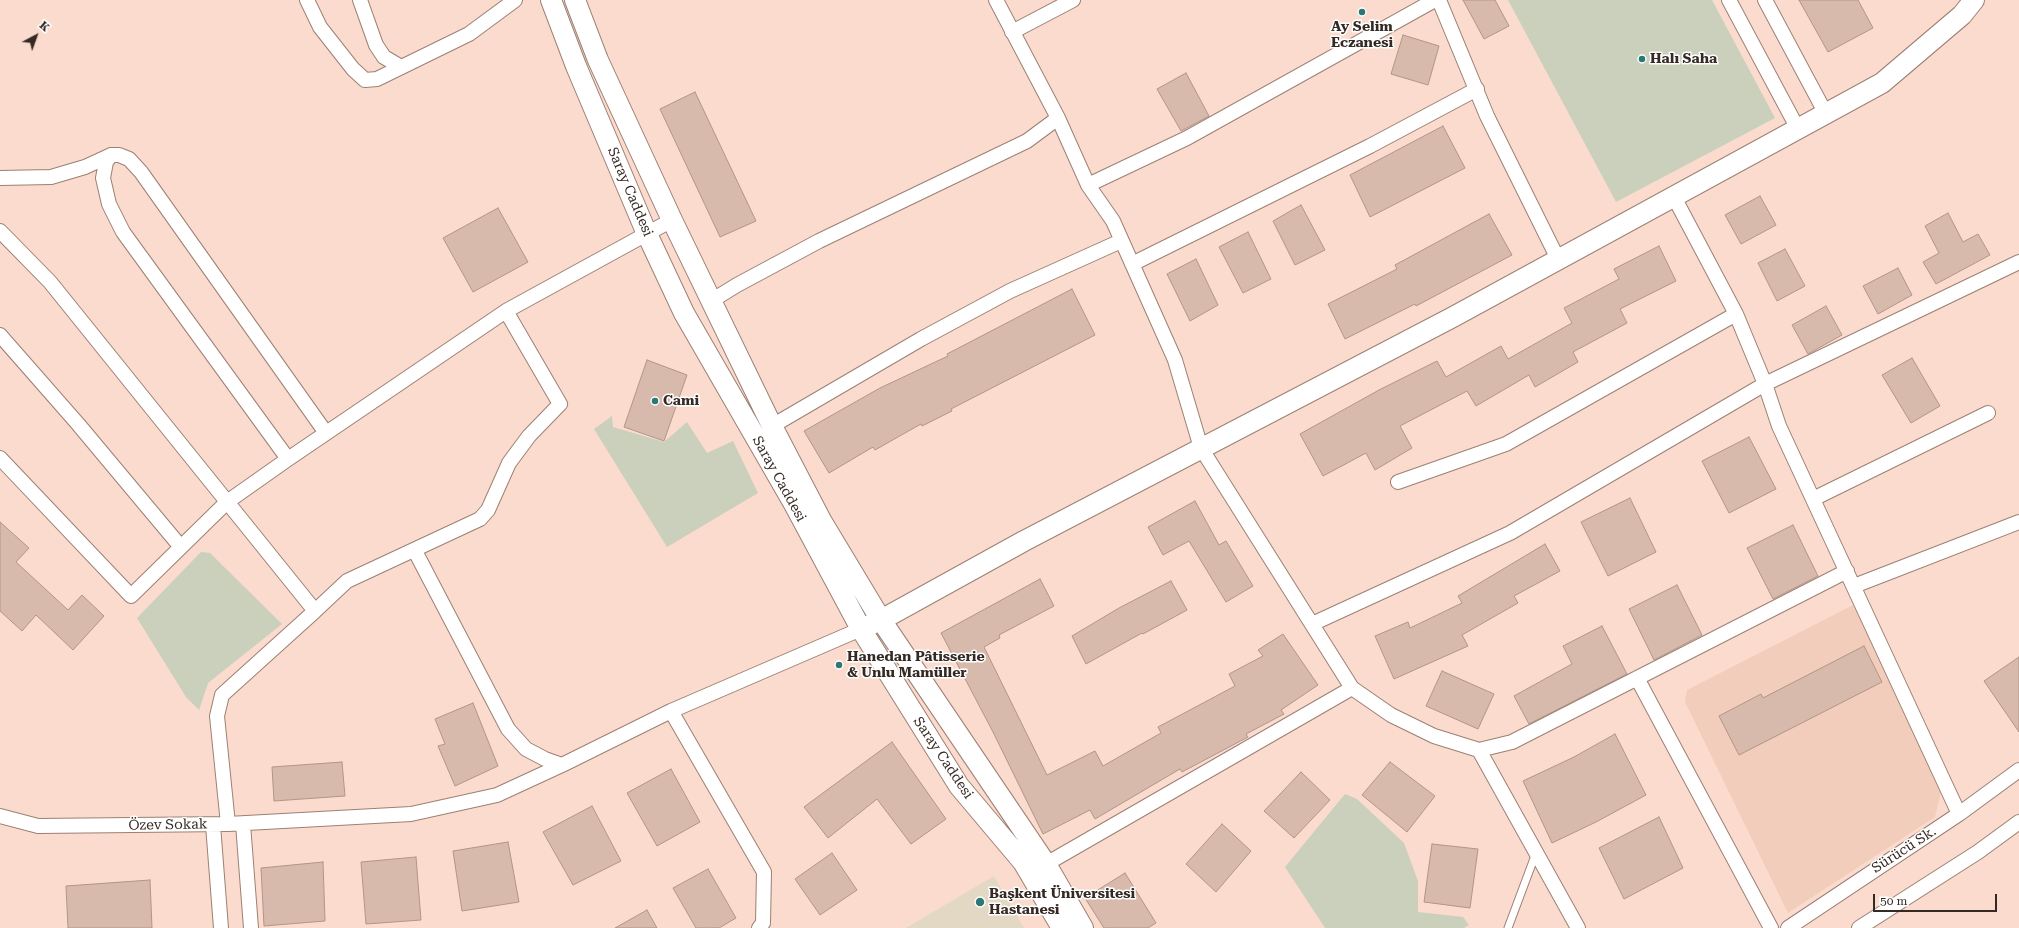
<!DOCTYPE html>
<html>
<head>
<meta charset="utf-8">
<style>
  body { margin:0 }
  #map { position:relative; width:2019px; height:928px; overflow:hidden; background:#fadbcd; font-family:"Roboto Serif",serif }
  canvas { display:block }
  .north { position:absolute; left:16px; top:16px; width:40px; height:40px; -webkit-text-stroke:3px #fff; paint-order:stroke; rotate:41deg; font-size:11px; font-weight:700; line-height:16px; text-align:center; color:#352924 }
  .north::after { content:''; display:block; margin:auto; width:14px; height:18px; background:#352924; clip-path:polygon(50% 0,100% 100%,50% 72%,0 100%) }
  .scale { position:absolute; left:1873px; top:894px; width:124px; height:18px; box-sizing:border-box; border:2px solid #352924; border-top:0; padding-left:5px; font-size:12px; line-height:14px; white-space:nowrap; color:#352924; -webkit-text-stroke:3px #fff; paint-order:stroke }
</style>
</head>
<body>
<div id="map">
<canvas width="2019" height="928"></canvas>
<div class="north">K</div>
<div class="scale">50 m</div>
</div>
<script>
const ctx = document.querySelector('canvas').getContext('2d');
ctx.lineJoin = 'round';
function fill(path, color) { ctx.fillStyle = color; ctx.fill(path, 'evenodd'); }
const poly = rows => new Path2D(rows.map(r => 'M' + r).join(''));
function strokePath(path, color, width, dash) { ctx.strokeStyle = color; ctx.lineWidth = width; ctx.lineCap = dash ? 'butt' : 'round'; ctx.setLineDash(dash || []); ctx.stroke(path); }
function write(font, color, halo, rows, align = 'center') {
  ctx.font = font + ' "Roboto Serif",serif'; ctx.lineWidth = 3; ctx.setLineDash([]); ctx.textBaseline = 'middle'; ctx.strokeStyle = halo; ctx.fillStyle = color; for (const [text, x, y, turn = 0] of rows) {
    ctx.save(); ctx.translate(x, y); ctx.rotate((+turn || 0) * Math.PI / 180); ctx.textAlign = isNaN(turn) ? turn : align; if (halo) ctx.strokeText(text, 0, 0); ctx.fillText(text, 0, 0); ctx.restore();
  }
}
const built = poly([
  [1857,603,1941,792,1935,817,1788,913,1685,702,1687,690]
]);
const medical = poly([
  [994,876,1024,928,906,928]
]);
const green = poly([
  [1508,0,1712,0,1775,118,1616,202],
  [612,416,613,427,664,442,687,422,707,453,733,441,758,493,667,547,594,429],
  [201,552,210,553,282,624,208,683,199,710,186,697,137,618],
  [1345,794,1357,799,1404,843,1418,881,1418,912,1463,917,1469,925,1464,928,1325,928,1285,867]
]);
const building = poly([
  [1463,0,1495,0,1509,26,1484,39,1463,0],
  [1799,0,1858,0,1873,28,1828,52,1799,0],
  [1403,35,1439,46,1428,85,1391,74,1403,35],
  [1186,73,1209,116,1181,131,1157,89,1186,73],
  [695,92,756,221,720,237,660,109,695,92],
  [1443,126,1465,168,1370,217,1350,175,1443,126],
  [1760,196,1776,225,1741,244,1725,215,1760,196],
  [1301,205,1325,250,1295,265,1273,221,1301,205],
  [498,208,528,262,473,292,443,238,498,208],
  [1948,213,1963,242,1978,234,1990,255,1936,284,1923,262,1939,253,1925,226,1948,213],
  [1489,214,1512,255,1416,306,1415,304,1345,339,1328,304,1397,269,1395,265,1489,214],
  [1248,232,1271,279,1243,293,1219,247,1248,232],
  [1659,246,1676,281,1620,309,1627,323,1573,352,1578,362,1535,387,1529,375,1476,406,1467,391,1400,426,1412,448,1375,470,1366,453,1323,476,1300,434,1379,390,1437,361,1446,377,1501,346,1508,359,1572,323,1564,308,1619,279,1614,269,1659,246],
  [1785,249,1805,286,1777,301,1758,263,1785,249],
  [1196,259,1218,305,1190,321,1167,274,1196,259],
  [1898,268,1912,295,1878,314,1863,286,1898,268],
  [1072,289,1095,335,951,409,952,411,922,426,921,424,875,450,873,447,829,473,804,431,880,388,948,356,947,354,1072,289],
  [1826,306,1842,335,1808,354,1792,325,1826,306],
  [1912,358,1940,406,1911,423,1882,375,1912,358],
  [647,360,687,375,664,441,624,427,647,360],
  [1749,437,1776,489,1729,513,1702,461,1749,437],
  [1630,498,1656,552,1608,576,1581,522,1630,498],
  [1195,501,1219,545,1226,541,1253,586,1226,602,1189,541,1163,555,1148,527,1195,501],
  [0,522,29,548,16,562,68,610,82,595,104,616,73,650,36,615,22,631,0,611,0,522],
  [1793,525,1818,576,1773,599,1747,548,1793,525],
  [1545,544,1560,571,1514,596,1518,603,1462,635,1468,646,1394,679,1375,636,1408,622,1410,628,1462,603,1458,596,1545,544],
  [1040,579,1054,606,999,635,1000,638,984,647,1047,775,1095,751,1103,766,1161,733,1158,727,1235,686,1229,674,1263,656,1258,650,1283,634,1318,685,1281,710,1284,714,1246,734,1248,737,1182,772,1180,769,1095,819,1090,810,1043,834,993,732,941,633,1040,579],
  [1171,581,1187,610,1143,634,1142,633,1086,664,1072,636,1119,608,1171,581],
  [1677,585,1702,635,1654,660,1629,609,1677,585],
  [1602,626,1627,674,1529,724,1514,696,1572,664,1563,646,1602,626],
  [1864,646,1882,682,1739,755,1719,716,1761,694,1763,698,1864,646],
  [2019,657,2019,732,1984,681,2019,657],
  [1442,671,1494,694,1478,729,1426,706,1442,671],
  [473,703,498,766,455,786,438,746,445,744,435,719,473,703],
  [1615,734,1646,795,1596,822,1552,843,1523,781,1574,757,1615,734],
  [892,742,946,819,911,844,877,799,828,838,804,807,892,742],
  [342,762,345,796,274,801,272,767,342,762],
  [1390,762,1435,796,1407,832,1362,795,1390,762],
  [671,769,700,822,657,846,627,793,671,769],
  [1301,772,1330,800,1294,838,1264,811,1301,772],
  [592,806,621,861,573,885,543,832,592,806],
  [1659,817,1683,868,1624,899,1599,848,1659,817],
  [1222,824,1251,851,1216,892,1186,864,1222,824],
  [508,842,519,902,462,911,453,851,508,842],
  [1432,844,1478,849,1470,908,1424,902,1432,844],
  [832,853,857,890,820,915,795,879,832,853],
  [416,857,421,920,366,924,361,862,416,857],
  [323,862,325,921,264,926,261,868,323,862],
  [708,869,736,918,719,928,696,928,673,888,708,869],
  [1125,873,1156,923,1148,928,1104,928,1085,898,1125,873],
  [150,880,152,928,68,928,66,886,150,880],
  [647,910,657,928,615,928,647,910]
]);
const lane = poly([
  [1508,928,1536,853]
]);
const street = poly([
  [307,0,320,27,353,69,365,80,377,79,469,34,515,0],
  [360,0,376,45,384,57,401,67],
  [996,0,1058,118,1088,185,1113,221,1175,360,1201,448,1352,688,1391,715,1434,736,1479,750,1512,742,1847,571],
  [1439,0,1487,116,1558,259],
  [1729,0,1798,129],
  [1765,0,1826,114],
  [1012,32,1073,0],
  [111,155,106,162,103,178,109,204,123,232,288,459],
  [0,178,51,177,85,167,111,155,119,155,129,159,141,172,326,433],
  [1088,185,1187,138,1435,0],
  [1674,197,1736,314,1765,384,2019,262],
  [0,231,50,282,315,611,222,695,217,716,228,824,38,826,0,816],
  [1132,264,1370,146,1477,89],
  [711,301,737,285,819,241,1027,141,1058,118],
  [0,335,78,424,180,546],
  [772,426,921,339,1010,291,1121,241],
  [0,458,131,596,227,502,288,459,506,311,672,220],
  [1398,482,1506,444,1736,314],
  [1813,499,1988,413],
  [415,551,508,729,526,749,545,759,562,765],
  [1854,586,2019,522],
  [315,611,347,581,480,519,488,510,509,463,529,436,560,404,506,311],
  [1312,624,1510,533,1765,384,1779,426,1959,814],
  [1637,678,1771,928],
  [671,711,764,872,763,923,759,928],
  [1479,750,1578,928],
  [228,824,411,814,497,795,562,765,671,711,861,629],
  [243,824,251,928],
  [213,825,221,928],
  [1046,864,1352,688],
  [1788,928,1959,814,2019,770],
  [1859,928,1978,852,2019,822]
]);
const secondary = poly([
  [551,0,576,66,647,234,684,313,794,504,861,629,959,786,1023,862,1062,928],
  [575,0,598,60,672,220,772,426,822,522,881,620,1046,864,1083,928],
  [861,629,881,620,1024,541,1453,317,1882,83,1962,15,1974,0]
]);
const markers = [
  [1362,12,4,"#2d7777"],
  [1642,59,4,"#2d7777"],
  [655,401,4,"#2d7777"],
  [839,665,4,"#2d7777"],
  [980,902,5,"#2d7777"]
];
const poiNames = [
  ["Ay Selim",1362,27,"center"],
  ["Eczanesi",1362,43,"center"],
  ["Halı Saha",1650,59],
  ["Cami",663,401],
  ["Hanedan Pâtisserie",847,657],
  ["& Unlu Mamüller",847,673],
  ["Başkent Üniversitesi",989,894],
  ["Hastanesi",989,910]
];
const streetNames = [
  ["Saray Caddesi",630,192,67],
  ["Saray Caddesi",779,479,61],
  ["Saray Caddesi",943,758,56],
  ["Özev Sokak",168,825,-1],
  ["Sürücü Sk.",1904,850,-33]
];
fill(built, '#f3cdbb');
fill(medical, '#e2d8c3');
fill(green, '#cad0bc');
fill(building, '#d8baac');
strokePath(building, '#b19587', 1);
strokePath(lane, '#9c8073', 9);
strokePath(street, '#9c8073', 16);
strokePath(secondary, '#9c8073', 22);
strokePath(lane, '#fff', 7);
strokePath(street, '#fff', 14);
strokePath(secondary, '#fff', 20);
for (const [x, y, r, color] of markers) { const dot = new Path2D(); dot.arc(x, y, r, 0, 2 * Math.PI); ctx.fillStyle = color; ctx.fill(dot); strokePath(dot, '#fff', 1.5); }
write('bold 14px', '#352924', '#fff', poiNames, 'left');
write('14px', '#352924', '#fff', streetNames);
</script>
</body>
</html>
